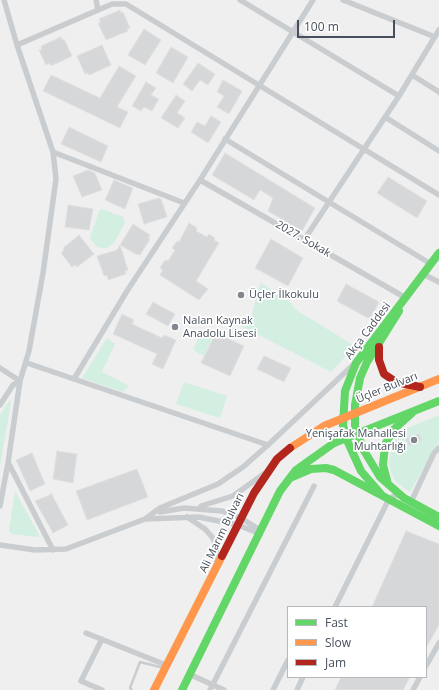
<!DOCTYPE html>
<html>
<head>
<meta charset="utf-8">
<style>
  body { margin:0 }
  #map { position:relative; width:439px; height:690px; overflow:hidden; background:#efefef; font-family:"Open Sans",sans-serif }
  canvas { display:block }
  .legend { position:absolute; left:287px; top:606px; width:140px; height:72px; box-sizing:border-box; background:#fff; border:1px solid #b5b9bd; margin:0; padding:5px 7px; list-style:none; font-size:12px; color:#464f5b }
  .legend li { display:flex; align-items:center; gap:8px; height:20px }
  .legend b { width:20px; border:1px solid #b5b9bd }
  .scale { position:absolute; left:297px; top:20px; width:98px; height:18px; box-sizing:border-box; border:2px solid #464f5b; border-top:0; padding-left:5px; font-size:12px; line-height:14px; white-space:nowrap; color:#464f5b; -webkit-text-stroke:3px #fff; paint-order:stroke }
</style>
</head>
<body>
<div id="map">
<canvas width="439" height="690"></canvas>
<ul class="legend">
<li><b style="height:5px;background:#63d668"></b>Fast</li>
<li><b style="height:5px;background:#ff974d"></b>Slow</li>
<li><b style="height:5px;background:#b3261e"></b>Jam</li>
</ul>
<div class="scale">100 m</div>
</div>
<script>
const ctx = document.querySelector('canvas').getContext('2d');
ctx.lineJoin = 'round';
function fill(path, color) { ctx.fillStyle = color; ctx.fill(path, 'evenodd'); }
const poly = rows => new Path2D(rows.map(r => 'M' + r).join(''));
function strokePath(path, color, width, dash) { ctx.strokeStyle = color; ctx.lineWidth = width; ctx.lineCap = dash ? 'butt' : 'round'; ctx.setLineDash(dash || []); ctx.stroke(path); }
function write(font, color, halo, rows, align = 'center') {
  ctx.font = font + ' "Open Sans",sans-serif'; ctx.lineWidth = 3.5; ctx.setLineDash([]); ctx.textBaseline = 'middle'; ctx.strokeStyle = halo; ctx.fillStyle = color; for (const [text, x, y, turn = 0] of rows) {
    ctx.save(); ctx.translate(x, y); ctx.rotate((+turn || 0) * Math.PI / 180); ctx.textAlign = isNaN(turn) ? turn : align; if (halo) ctx.strokeText(text, 0, 0); ctx.fillText(text, 0, 0); ctx.restore();
  }
}
const green = poly([
  [102,209,123,217,125,223,114,243,107,248,101,248,96,246,90,238,99,211],
  [261,283,291,303,296,310,355,346,331,372,224,317,251,320,257,292],
  [203,329,214,335,204,356,193,350],
  [107,338,115,344,102,372,129,386,123,392,82,378],
  [184,382,227,396,220,418,176,404],
  [10,400,11,402,0,466,0,415],
  [439,415,439,441,410,492,396,482,391,472,389,463,392,444,405,429],
  [15,491,39,535,38,537,12,534,9,531]
]);
const building = poly([
  [120,10,121,13,123,12,130,28,127,29,128,31,106,40,98,23,101,23,99,19,120,10],
  [144,29,161,40,145,65,128,55,144,29],
  [61,37,62,40,64,39,72,56,51,66,50,63,46,65,39,50,42,49,41,46,61,37],
  [102,45,111,65,89,75,88,73,85,74,77,56,102,45],
  [171,47,188,57,173,83,156,73,171,47],
  [198,63,215,74,208,85,200,80,192,91,183,84,198,63],
  [119,66,136,76,117,107,128,112,120,128,43,91,51,75,100,98,119,66],
  [223,80,242,91,229,114,217,107,224,96,217,92,223,80],
  [146,82,156,88,151,95,159,99,152,111,144,107,141,111,132,106,146,82],
  [176,95,185,101,177,113,185,118,178,128,161,118,176,95],
  [211,116,221,122,208,143,191,132,197,122,205,126,211,116],
  [69,127,108,146,101,162,61,144,69,127],
  [225,153,315,208,302,231,268,211,273,198,260,190,254,200,212,175,225,153],
  [88,170,95,173,102,190,82,197,73,176,88,170],
  [388,177,427,201,417,218,377,193,388,177],
  [114,180,133,188,125,209,105,200,114,180],
  [159,198,161,199,167,217,144,224,138,204,159,198],
  [68,205,93,209,89,230,65,227,68,205],
  [189,223,197,228,196,231,207,237,209,234,215,238,214,240,219,243,196,281,208,289,199,300,160,275,163,270,160,268,165,260,168,261,175,250,172,248,177,241,179,242,189,223],
  [133,224,150,235,148,238,150,239,140,255,137,254,137,255,120,245,128,270,125,271,126,274,108,280,107,275,104,276,97,256,117,250,133,224],
  [79,235,94,254,77,267,75,265,72,267,61,253,64,250,63,248,79,235],
  [271,239,303,258,288,286,255,268,271,239],
  [346,284,379,302,370,319,337,301,346,284],
  [153,302,175,314,168,326,146,314,153,302],
  [122,314,134,320,132,324,162,338,164,335,176,340,163,369,152,364,157,354,113,334,122,314],
  [216,333,244,346,230,376,201,363,216,333],
  [264,356,291,368,284,382,257,369,264,356],
  [419,434,422,440,409,446,406,439,419,434],
  [57,451,77,454,73,483,53,479,57,451],
  [32,453,45,484,30,491,16,460,32,453],
  [137,469,148,497,87,520,76,491,137,469],
  [51,493,68,525,53,533,35,501,50,495,51,493],
  [406,531,439,544,439,625,426,648,426,607,372,607,406,531],
  [341,677,410,677,403,690,335,690,341,677]
]);
const lane = poly([
  [132,690,130,688,140,662,164,668]
]);
const street = poly([
  [4,0,17,45],
  [96,0,98,10],
  [240,0,399,96],
  [343,0,435,37],
  [412,75,439,92],
  [385,117,439,151],
  [225,139,431,264],
  [53,152,184,203],
  [200,180,406,298],
  [304,240,399,96,439,30],
  [423,274,439,282],
  [27,363,268,445],
  [0,368,20,381],
  [74,379,127,291,200,180,313,0],
  [0,405,13,385,20,381],
  [9,464,53,550],
  [411,502,434,453,439,448],
  [0,506,8,463,20,381,29,351,43,273,56,179,53,152,17,45,112,4,126,4,439,195],
  [201,506,233,496,265,473],
  [160,512,184,508,222,511,241,518,260,530],
  [187,517,205,529,213,538,216,546,217,564],
  [145,519,199,517,238,525,258,533],
  [0,545,35,550,66,549,145,519,160,508,218,484,243,467,268,445,354,364],
  [335,607,389,499,398,494],
  [86,633,166,665],
  [102,639,81,681,102,690],
  [426,666,439,643],
  [189,674,224,690],
  [210,690,314,486],
  [273,690,288,660],
  [297,690,303,677],
  [413,690,420,677]
]);
const fast = poly([
  [399,311,367,362,360,378,355,405,355,426,363,449,380,477,404,498,439,517],
  [290,478,311,469,326,468,334,470,439,526],
  [388,484,383,465,385,445,393,430,412,413],
  [381,494,361,471,346,438,343,425,345,391,356,363,439,253],
  [182,690,280,491,296,470,334,443,439,401]
]);
const slow = poly([
  [290,448,324,426,439,379],
  [154,690,222,556]
]);
const jam = poly([
  [379,347,379,360,384,374,396,382,420,387],
  [222,556,254,493,277,459,290,448]
]);
const markers = [
  [241,295,4,"#81878f"],
  [175,327,4,"#81878f"],
  [414,440,4,"#81878f"]
];
const streetNames = [
  ["2027. Sokak",303,239,30],
  ["Akça Caddesi",368,331,-53],
  ["Üçler Bulvarı",387,388,-22],
  ["Ali Marım Bulvarı",222,533,-64]
];
const poiNames = [
  ["Üçler İlkokulu",249,295],
  ["Nalan Kaynak",183,321],
  ["Anadolu Lisesi",183,334],
  ["Yenişafak Mahallesi",406,434,"right"],
  ["Muhtarlığı",406,447,"right"]
];
fill(green, '#d2efe1');
fill(building, '#d6d7d9');
strokePath(building, '#e0e0e1', 1);
strokePath(lane, '#cacdd0', 2.5);
strokePath(street, '#cacdd0', 5.5);
strokePath(fast, '#63d668', 8);
strokePath(slow, '#ff974d', 8);
strokePath(jam, '#b3261e', 8);
for (const [x, y, r, color] of markers) { const dot = new Path2D(); dot.arc(x, y, r, 0, 2 * Math.PI); ctx.fillStyle = color; ctx.fill(dot); strokePath(dot, '#fff', 1.5); }
write('11px', '#464f5b', '#fff', streetNames);
write('11px', '#464f5b', '#fff', poiNames, 'left');
</script>
</body>
</html>
